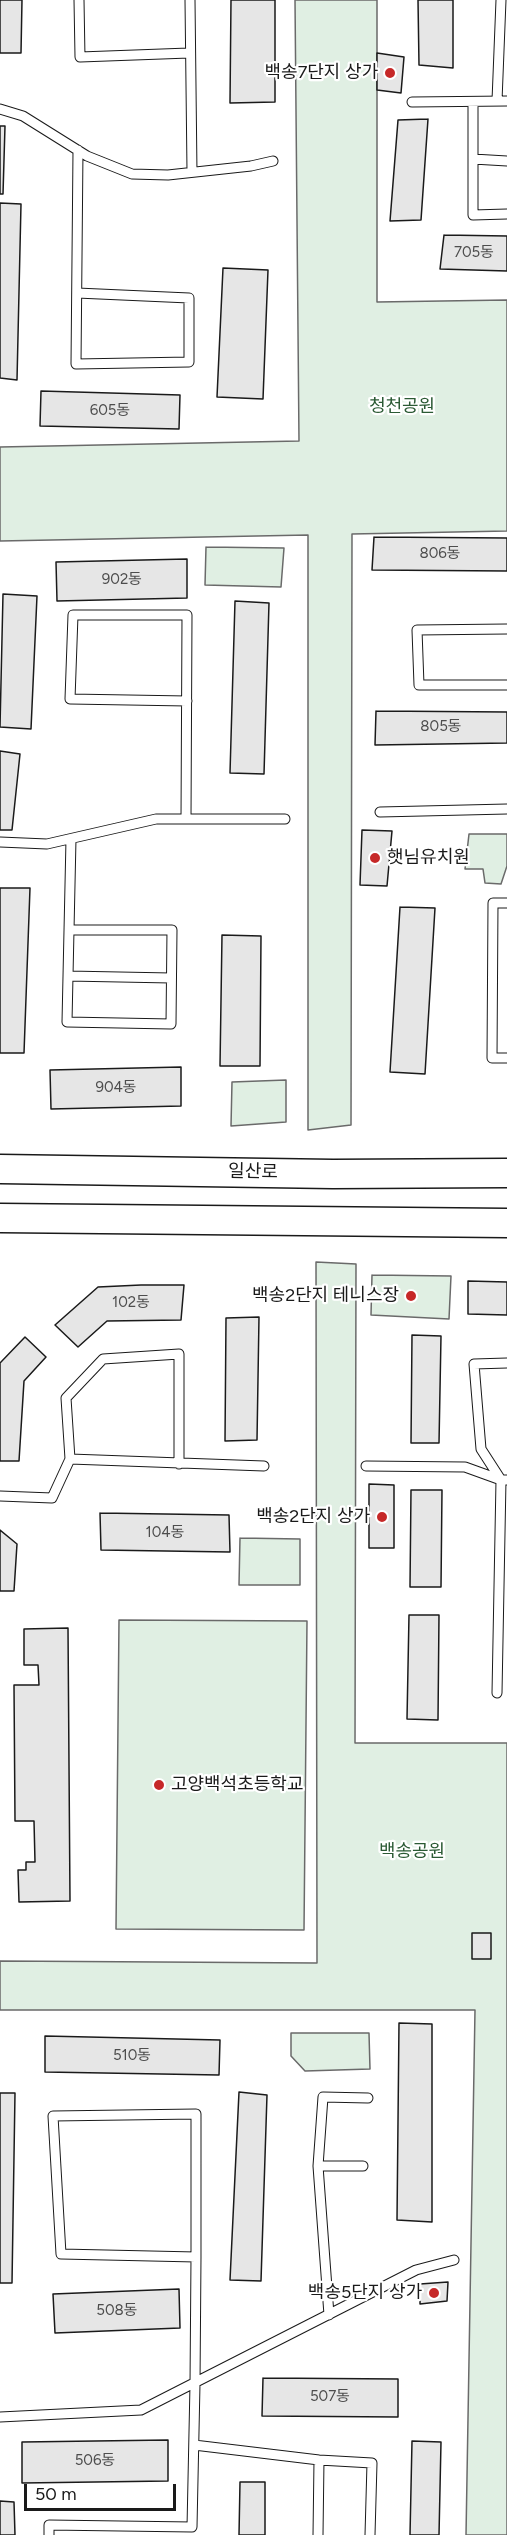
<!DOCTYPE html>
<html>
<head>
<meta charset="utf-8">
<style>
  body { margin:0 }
  #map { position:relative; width:507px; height:2535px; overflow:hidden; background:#fff; font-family:Figtree,sans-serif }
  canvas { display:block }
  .scale { position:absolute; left:24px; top:2484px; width:152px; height:27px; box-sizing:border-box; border:3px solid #1a1a1a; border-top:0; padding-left:8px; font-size:18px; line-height:21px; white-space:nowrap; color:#1a1a1a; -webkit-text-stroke:4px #fff; paint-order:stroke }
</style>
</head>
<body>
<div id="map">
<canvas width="507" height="2535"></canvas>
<div class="scale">50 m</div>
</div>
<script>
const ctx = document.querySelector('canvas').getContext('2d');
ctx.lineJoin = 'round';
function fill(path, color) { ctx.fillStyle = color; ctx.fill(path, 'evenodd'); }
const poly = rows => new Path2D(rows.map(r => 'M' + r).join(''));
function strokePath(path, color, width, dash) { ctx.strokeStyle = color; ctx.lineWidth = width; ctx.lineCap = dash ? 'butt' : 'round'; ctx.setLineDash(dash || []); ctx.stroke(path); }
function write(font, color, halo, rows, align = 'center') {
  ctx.font = font + ' Figtree,"Noto Sans KR",sans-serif'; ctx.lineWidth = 4.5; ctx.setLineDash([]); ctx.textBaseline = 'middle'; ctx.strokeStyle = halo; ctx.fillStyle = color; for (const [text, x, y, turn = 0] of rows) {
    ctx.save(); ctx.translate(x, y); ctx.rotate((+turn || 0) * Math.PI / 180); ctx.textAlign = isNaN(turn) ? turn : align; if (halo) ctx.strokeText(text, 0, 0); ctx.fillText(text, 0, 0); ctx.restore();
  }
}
const green = poly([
  [295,0,377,0,377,302,507,300,507,531,352,534,351,1125,308,1130,308,535,0,541,0,447,299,441,295,0],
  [206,547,284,548,281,587,205,585,206,547],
  [469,834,507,834,507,866,501,884,485,883,483,869,465,869,469,834],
  [286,1080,286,1122,231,1126,232,1082,286,1080],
  [316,1262,356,1264,355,1743,507,1743,507,2535,466,2535,475,2010,0,2010,0,1961,317,1963,316,1262],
  [372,1275,451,1276,449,1319,371,1315,372,1275],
  [240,1538,300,1539,300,1585,239,1585,240,1538],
  [119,1620,307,1621,304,1930,116,1929,119,1620],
  [291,2033,369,2033,370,2069,305,2071,291,2056,291,2033]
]);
const building = poly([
  [0,0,22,0,21,53,0,53,0,0],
  [231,0,275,0,275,102,230,103,231,0],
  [418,0,453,0,453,68,419,65,418,0],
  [377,53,404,57,401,93,377,90,377,53],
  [428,119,421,220,390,221,398,120,428,119],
  [0,126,5,126,3,194,0,194,0,126],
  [0,203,21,204,17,380,0,378,0,203],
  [444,235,507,236,507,271,440,269,444,235],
  [223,268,268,270,263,399,217,397,223,268],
  [41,391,180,395,179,429,40,426,41,391],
  [374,537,507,538,507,571,372,570,374,537],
  [187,559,187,598,57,601,56,562,187,559],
  [3,594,37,596,31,729,0,727,3,594],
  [235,601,269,603,264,774,230,773,235,601],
  [376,711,507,712,507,743,375,745,376,711],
  [0,751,20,754,12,830,0,830,0,751],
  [362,830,392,831,387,886,360,885,362,830],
  [0,888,30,888,24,1053,0,1053,0,888],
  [400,907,435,908,425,1074,390,1072,400,907],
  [222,935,261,936,260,1066,220,1066,222,935],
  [181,1067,181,1106,51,1109,50,1070,181,1067],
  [468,1281,507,1282,507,1315,468,1314,468,1281],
  [141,1285,184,1285,181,1320,107,1321,78,1347,55,1325,98,1287,141,1285],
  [259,1317,257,1440,225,1441,226,1318,259,1317],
  [412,1335,441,1336,439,1443,411,1443,412,1335],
  [25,1337,46,1357,24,1381,19,1461,0,1461,0,1363,25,1337],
  [369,1484,394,1485,394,1548,369,1548,369,1484],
  [411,1490,442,1490,441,1587,410,1587,411,1490],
  [100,1513,229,1515,230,1552,101,1550,100,1513],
  [0,1530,17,1544,14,1591,0,1591,0,1530],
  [409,1615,439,1615,438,1720,407,1719,409,1615],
  [68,1628,70,1901,19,1902,18,1870,26,1870,26,1862,35,1862,34,1821,15,1821,14,1685,39,1685,38,1665,24,1665,24,1629,68,1628],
  [472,1933,491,1933,491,1959,472,1959,472,1933],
  [399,2023,432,2024,432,2222,397,2220,399,2023],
  [45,2036,220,2040,219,2075,45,2072,45,2036],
  [239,2092,267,2095,261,2281,230,2280,239,2092],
  [0,2093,15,2093,12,2283,0,2283,0,2093],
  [448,2282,447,2301,420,2304,420,2284,448,2282],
  [179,2289,180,2328,55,2333,53,2294,179,2289],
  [263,2378,398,2379,398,2417,262,2416,263,2378],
  [168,2440,168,2481,22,2483,22,2442,168,2440],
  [412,2441,441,2442,439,2535,410,2535,412,2441],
  [240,2482,265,2482,265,2535,239,2535,240,2482],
  [0,2501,14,2502,15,2535,0,2535,0,2501]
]);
const lane = poly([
  [79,0,80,57,189,53],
  [190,0,192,172],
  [497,101,501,0],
  [412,102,507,101],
  [473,102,473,215,507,214],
  [0,109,23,116,87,156,132,174,168,175,251,166,273,161],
  [473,159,507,161],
  [77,293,189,298,189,362,76,364,78,150],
  [507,629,417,630,419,685,507,685],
  [380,812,507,809],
  [186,819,187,615,73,615,70,699,187,701],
  [0,842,47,844,156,819,285,819],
  [507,903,493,903,492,1058,507,1058],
  [69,930,172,930,171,1024,67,1022,68,976,71,839],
  [68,976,171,978],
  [70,1459,66,1398,103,1359,179,1354,179,1464],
  [366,1466,465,1467,501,1480,507,1480],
  [0,1496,52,1498,70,1459,264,1466],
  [497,1693,501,1480,481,1449,474,1364,507,1363],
  [318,2166,363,2166],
  [329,2315,318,2166,323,2097,368,2098],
  [0,2417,141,2410,416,2270,454,2260],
  [194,2445,319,2460,372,2463,370,2535],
  [49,2535,49,2525,192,2527,195,2384,196,2257,196,2114,53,2116,61,2254,196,2257],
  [318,2535,319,2460]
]);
const primary = poly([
  [0,1169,333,1174,507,1173],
  [0,1218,507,1223]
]);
const markers = [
  [390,73,6,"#c62828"],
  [375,858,6,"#c62828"],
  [411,1296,6,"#c62828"],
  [382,1517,6,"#c62828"],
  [159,1785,6,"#c62828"],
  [434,2293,6,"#c62828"]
];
const numberNames = [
  ["705동",474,253],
  ["605동",110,411],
  ["806동",440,554],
  ["902동",122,580],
  ["805동",441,727],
  ["904동",116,1088],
  ["102동",131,1303],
  ["104동",165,1533],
  ["510동",132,2056],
  ["508동",117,2311],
  ["507동",330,2397],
  ["506동",95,2461]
];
const poiNames = [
  ["백송7단지 상가",378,73],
  ["햇님유치원",387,858,"left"],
  ["백송2단지 테니스장",399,1296],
  ["백송2단지 상가",370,1517],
  ["고양백석초등학교",171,1785,"left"],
  ["백송5단지 상가",422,2293]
];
const parkNames = [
  ["청천공원",402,407],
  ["백송공원",412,1852]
];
const streetNames = [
  ["일산로",253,1172,1]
];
fill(green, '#e0efe3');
strokePath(green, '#6a6a6a', 1.5);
fill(building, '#e6e6e6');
strokePath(building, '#1a1a1a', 1.5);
strokePath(lane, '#1a1a1a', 11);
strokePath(primary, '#1a1a1a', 31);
strokePath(lane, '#fff', 9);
strokePath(primary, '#fff', 28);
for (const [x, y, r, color] of markers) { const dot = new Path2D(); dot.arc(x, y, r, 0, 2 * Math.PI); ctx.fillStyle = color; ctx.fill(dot); strokePath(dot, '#fff', 2); }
write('15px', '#4d4d4d', null, numberNames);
write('18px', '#1a1a1a', '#fff', poiNames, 'right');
write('18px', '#2b5a34', '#fff', parkNames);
write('18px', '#1a1a1a', '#fff', streetNames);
</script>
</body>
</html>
